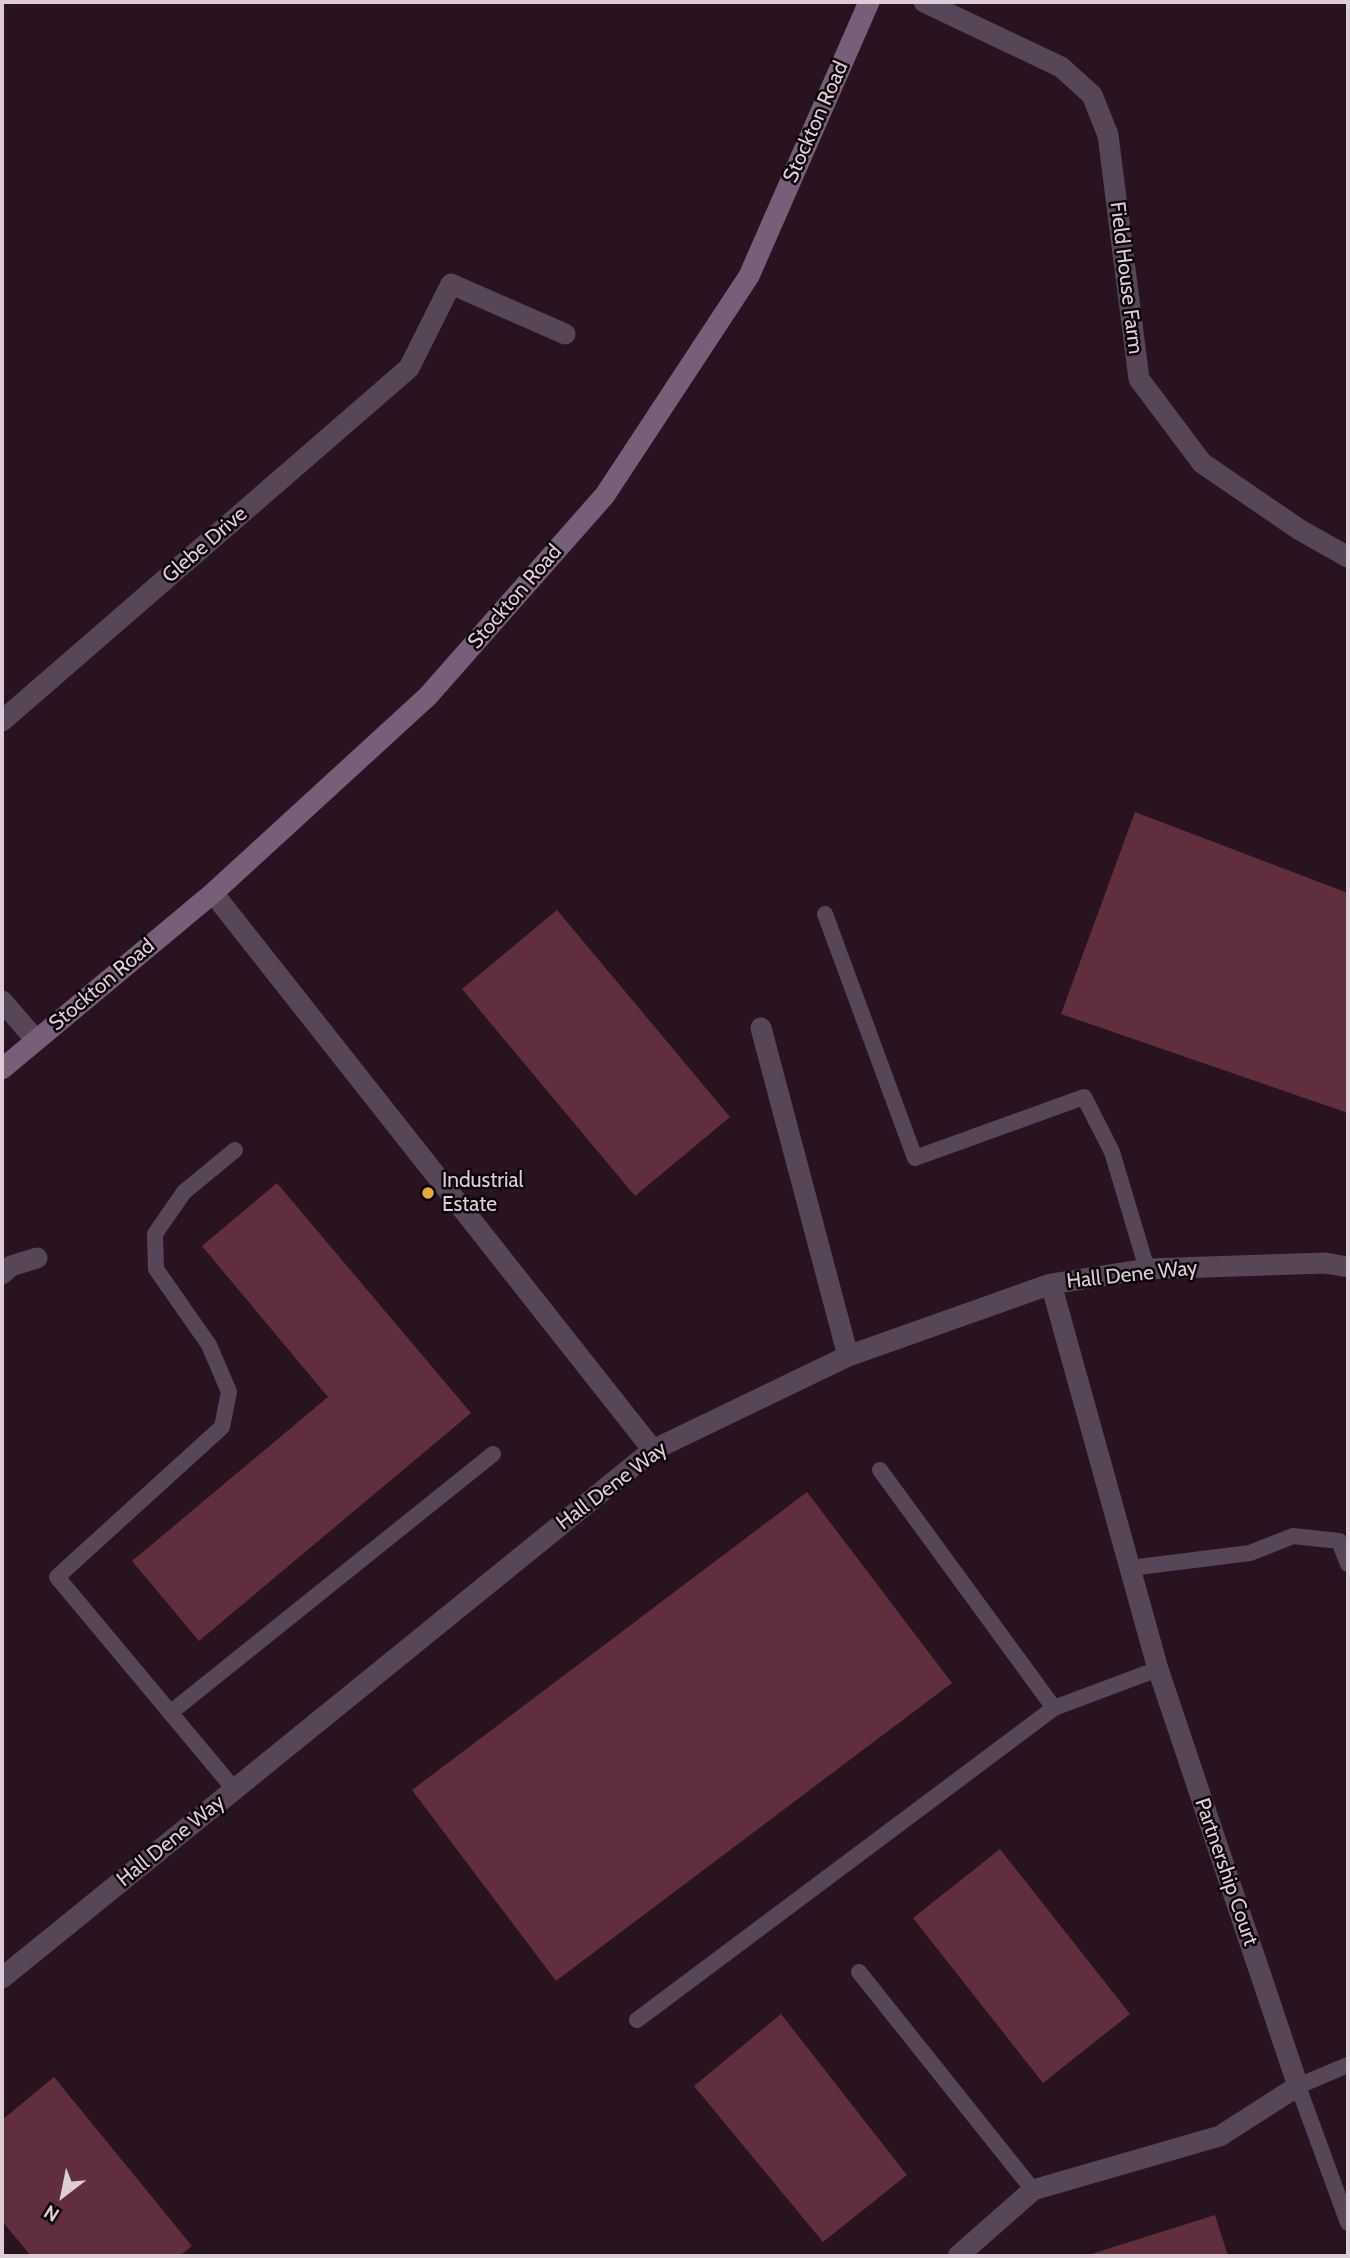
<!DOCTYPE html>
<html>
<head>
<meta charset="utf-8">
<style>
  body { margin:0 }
  #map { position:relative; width:1350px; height:2258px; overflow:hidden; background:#291320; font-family:Cabin,sans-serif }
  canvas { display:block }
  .frame { position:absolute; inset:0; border:4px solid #ddcdd6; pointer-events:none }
  .north { position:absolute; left:28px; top:2160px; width:70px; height:70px; -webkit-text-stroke:5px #0c0408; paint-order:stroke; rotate:212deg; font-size:19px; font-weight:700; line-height:28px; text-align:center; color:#ddcdd6 }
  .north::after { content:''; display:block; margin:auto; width:24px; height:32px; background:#ddcdd6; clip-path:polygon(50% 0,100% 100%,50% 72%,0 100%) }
</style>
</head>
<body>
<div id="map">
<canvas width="1350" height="2258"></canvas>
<div class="frame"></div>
<div class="north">N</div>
</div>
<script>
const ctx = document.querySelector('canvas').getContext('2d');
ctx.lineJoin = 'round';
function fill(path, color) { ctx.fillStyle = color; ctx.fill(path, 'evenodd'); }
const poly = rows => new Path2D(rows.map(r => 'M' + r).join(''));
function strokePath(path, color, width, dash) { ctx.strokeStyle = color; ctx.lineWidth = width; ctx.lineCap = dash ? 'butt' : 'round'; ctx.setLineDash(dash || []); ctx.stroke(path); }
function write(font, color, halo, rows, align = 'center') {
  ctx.font = font + ' Cabin,sans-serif'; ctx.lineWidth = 5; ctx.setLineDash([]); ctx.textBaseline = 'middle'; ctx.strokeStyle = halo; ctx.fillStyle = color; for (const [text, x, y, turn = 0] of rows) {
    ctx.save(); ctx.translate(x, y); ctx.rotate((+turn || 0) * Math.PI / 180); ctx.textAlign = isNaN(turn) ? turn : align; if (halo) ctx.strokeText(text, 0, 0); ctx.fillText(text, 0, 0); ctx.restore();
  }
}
const building = poly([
  [1135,812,1348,893,1348,1113,1061,1014],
  [557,910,730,1117,635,1196,462,989],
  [277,1183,471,1413,199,1641,132,1561,328,1397,202,1246],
  [807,1492,952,1683,556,1981,412,1790],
  [1000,1849,1130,2014,1043,2083,913,1918],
  [781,2014,907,2175,823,2242,694,2086],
  [54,2077,192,2246,179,2256,31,2256,2,2221,2,2120],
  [1215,2215,1228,2256,1085,2256]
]);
const lane = poly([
  [825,914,915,1158,1084,1097,1112,1152,1147,1269],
  [880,1470,1054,1708],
  [1130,1568,1250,1553,1293,1536,1339,1541,1348,1564],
  [170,1713,493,1454],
  [234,1789,57,1577,222,1427,229,1392,209,1345,156,1269,155,1234,184,1192,235,1150],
  [859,1972,1033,2190],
  [637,2020,1054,1708,1158,1669],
  [1348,2065,1298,2086,1348,2223]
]);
const street = poly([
  [924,2,1061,67,1092,95,1108,135,1139,379,1202,463,1300,530,1348,557],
  [2,721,409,368,451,284,565,334],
  [213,893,653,1450],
  [2,1001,36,1040],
  [761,1028,848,1356],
  [2,1274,11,1266,37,1258],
  [2,1978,653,1450,848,1356,1051,1284,1147,1269,1325,1263,1348,1267],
  [958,2256,1033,2190,1220,2136,1298,2086,1158,1669,1051,1284]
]);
const secondary = poly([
  [2,1069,213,893,428,696,605,495,749,276,869,2]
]);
const markers = [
  [428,1193,7,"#e7ac36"]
];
const streetNames = [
  ["Stockton Road",816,122,-66],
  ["Field House Farm",1126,278,83],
  ["Glebe Drive",205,545,-41],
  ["Stockton Road",515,597,-49],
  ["Stockton Road",102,985,-40],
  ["Hall Dene Way",1132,1275,-6],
  ["Hall Dene Way",612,1486,-37],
  ["Hall Dene Way",171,1841,-39],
  ["Partnership Court",1226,1872,71]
];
const poiNames = [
  ["Industrial",442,1181],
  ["Estate",442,1205]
];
fill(building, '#612e3d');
strokePath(lane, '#564657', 16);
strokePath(street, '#564657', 21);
strokePath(secondary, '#775e79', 21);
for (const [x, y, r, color] of markers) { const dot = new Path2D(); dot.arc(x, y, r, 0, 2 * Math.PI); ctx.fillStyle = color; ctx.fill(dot); strokePath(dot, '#0c0408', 2.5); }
write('21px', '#ddcdd6', '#0c0408', streetNames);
write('21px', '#ddcdd6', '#0c0408', poiNames, 'left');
</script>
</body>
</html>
